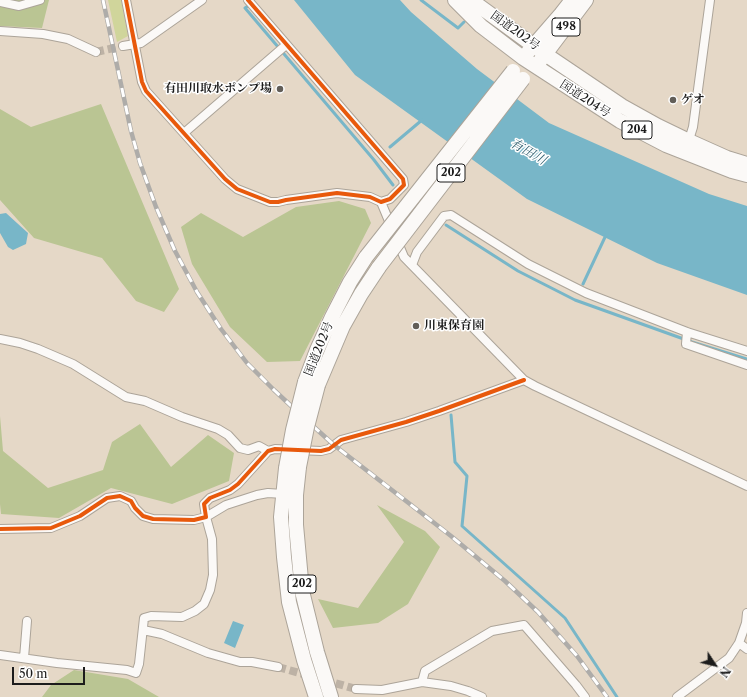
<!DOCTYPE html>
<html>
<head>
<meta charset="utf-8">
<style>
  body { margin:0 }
  #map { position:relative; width:747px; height:697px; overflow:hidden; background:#e5d8c7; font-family:"Libre Caslon Text",serif }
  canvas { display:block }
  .north { position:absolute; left:695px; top:645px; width:40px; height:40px; -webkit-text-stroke:3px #fff; paint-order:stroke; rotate:125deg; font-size:11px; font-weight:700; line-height:16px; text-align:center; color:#1c1c1c }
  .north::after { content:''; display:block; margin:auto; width:14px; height:18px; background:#1c1c1c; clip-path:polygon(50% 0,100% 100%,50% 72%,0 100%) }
  .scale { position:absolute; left:12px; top:667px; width:73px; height:18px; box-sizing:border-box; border:2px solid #1c1c1c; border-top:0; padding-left:5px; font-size:12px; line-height:14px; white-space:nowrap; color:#1c1c1c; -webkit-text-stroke:3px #fff; paint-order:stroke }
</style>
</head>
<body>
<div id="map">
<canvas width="747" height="697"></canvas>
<div class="north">N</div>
<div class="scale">50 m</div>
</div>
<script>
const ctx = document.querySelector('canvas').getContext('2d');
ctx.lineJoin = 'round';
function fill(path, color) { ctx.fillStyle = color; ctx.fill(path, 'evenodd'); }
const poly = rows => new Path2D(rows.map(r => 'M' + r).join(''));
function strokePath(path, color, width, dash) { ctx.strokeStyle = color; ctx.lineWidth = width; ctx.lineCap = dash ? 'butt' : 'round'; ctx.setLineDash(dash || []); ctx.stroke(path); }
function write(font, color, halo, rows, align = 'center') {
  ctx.font = font + ' "Libre Caslon Text","Noto Serif JP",serif'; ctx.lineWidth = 3; ctx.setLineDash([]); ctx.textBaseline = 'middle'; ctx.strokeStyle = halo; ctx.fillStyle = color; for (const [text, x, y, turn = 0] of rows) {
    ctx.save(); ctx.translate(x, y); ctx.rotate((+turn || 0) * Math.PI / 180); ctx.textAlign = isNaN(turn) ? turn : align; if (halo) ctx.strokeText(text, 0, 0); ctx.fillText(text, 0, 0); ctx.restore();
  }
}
const green = poly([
  [108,0,121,0,128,36,117,42]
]);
const forest = poly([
  [0,0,49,0,42,28,0,26],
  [101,104,179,289,164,312,136,301,102,258,34,238,0,200,0,109,31,127],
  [339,201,365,209,371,223,300,361,267,362,230,327,192,264,181,227,201,213,243,237,296,207],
  [0,416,3,451,48,488,103,470,112,442,140,424,171,467,208,435,234,453,229,481,172,504,111,488,59,518,1,514,0,504],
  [377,505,425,531,440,547,408,604,378,623,333,628,318,599,358,608,404,542],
  [74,670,128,679,159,697,42,697,51,685]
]);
const water = poly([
  [294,0,400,0,411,12,477,69,549,123,709,194,747,206,747,295,657,263,527,199,355,75],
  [6,213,28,233,26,244,13,250,8,247,0,233,0,214],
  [233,621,244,625,235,648,224,643]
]);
const stream = poly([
  [421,0,458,28,464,22],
  [248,6,245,8,374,160,393,185],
  [390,147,422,120],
  [446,225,518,271,575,300,692,342,747,359],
  [583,284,606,235],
  [451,415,455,462,467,476,462,526,565,618,617,697]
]);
const minorTunnel = poly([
  [96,52,123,46],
  [278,667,356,689]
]);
const minor = poly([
  [126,0,142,82,146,91,225,179,237,189,270,202,278,202,286,200,337,193,370,197,381,202,390,199,404,185,403,179,248,0],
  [0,2,19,6,40,0],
  [0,31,43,34,68,39,96,52],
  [123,46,141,43,202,0],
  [184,133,286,45],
  [688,143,693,127,710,0],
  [381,202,404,257,524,380,535,386,747,486],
  [412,265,417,252,444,216,451,215,528,264,586,293,687,332,747,351],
  [687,332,686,344,747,365],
  [0,339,20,343,38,349,73,364,126,397,145,401,182,417,218,429,228,435,240,448,248,450,259,446,268,451],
  [0,529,51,528,80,516,107,498,120,496,131,501,135,508,143,516,153,519,194,520,206,517,204,504,210,498,230,490,238,484,268,451,275,449,321,451,329,449,341,440,406,422,439,411,524,380],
  [143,630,162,634,208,653,240,662,252,662,278,667],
  [739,643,747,649],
  [0,655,57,663,127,670,136,673,139,664,144,618,151,616,182,617,195,611,204,604,210,590,213,575,212,539,206,517,226,505,257,495,268,493,283,494],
  [24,658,27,621],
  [422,682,425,671,492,631,524,625,576,685,585,697],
  [356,689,382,690,422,682,451,686,468,691,482,697],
  [677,697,729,658,739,643,746,623,747,613]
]);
const trunk = poly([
  [455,0,481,26,523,58,620,121,666,145,732,171,747,175],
  [471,0,545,54,622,106,658,126,689,141,727,158,747,164],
  [528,52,561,14,572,0],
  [540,61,586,0],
  [305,382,317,350,332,317,350,282,366,257],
  [318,385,343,326,361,294,379,267],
  [299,467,296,495,296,525,302,591,317,652,331,697],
  [286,468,281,517,284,557,289,602,304,660,316,697]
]);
const rail = poly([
  [103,0,131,131,140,163,156,207,175,251,197,292,221,329,247,363,274,390,303,417,334,445,451,536,505,581,538,612,577,656,607,697]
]);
const trunkBridge = poly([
  [366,257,513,71],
  [379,267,523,79],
  [299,467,307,427,318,385],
  [286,468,293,430,305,382]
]);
const cycleway = poly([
  [126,0,142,82,146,91,225,179,237,189,270,202,278,202,286,200,337,193,370,197,381,202,390,199,404,185,403,179,248,0],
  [0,529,51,528,80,516,107,498,120,496,131,501,135,508,143,516,153,519,194,520,206,517,204,504,210,498,230,490,238,484,268,451,275,449,321,451,329,449,341,440,406,422,439,411,524,380]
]);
const markers = [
  [280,89,4,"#625e58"],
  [673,100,4,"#625e58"],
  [416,326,4,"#625e58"]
];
const shields = [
  [566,27,28],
  [637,130,30],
  [451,173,28],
  [302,584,28]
];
const shieldNames = [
  ["498",566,27],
  ["204",637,130],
  ["202",451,173],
  ["202",302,584]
];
const streetNames = [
  ["国道202号",515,31,36],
  ["国道204号",585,99,33],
  ["国道202号",319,349,-68]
];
const poiNames = [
  ["有田川取水ポンプ場",272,89,"right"],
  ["ゲオ",681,100],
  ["川東保育園",424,326]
];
const waterNames = [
  ["有田川",528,152,30]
];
fill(green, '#d0d59b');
fill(forest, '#bac593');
fill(water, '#78b6c8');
strokePath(stream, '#78b6c8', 3);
strokePath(minorTunnel, '#bdb2a5', 8, [8, 4]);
strokePath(minor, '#aca499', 10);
strokePath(trunk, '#aca499', 16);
strokePath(minor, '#fbf9f7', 8);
strokePath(trunk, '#fbf9f7', 14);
strokePath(rail, '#aeaca9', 4.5);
strokePath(rail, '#fff', 3, [9]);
strokePath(trunkBridge, '#aca499', 16, []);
strokePath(trunkBridge, '#fbf9f7', 14);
strokePath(cycleway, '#e8590c', 4);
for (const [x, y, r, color] of markers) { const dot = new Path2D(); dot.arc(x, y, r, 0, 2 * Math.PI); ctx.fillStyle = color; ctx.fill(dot); strokePath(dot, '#fff', 1.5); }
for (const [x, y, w] of shields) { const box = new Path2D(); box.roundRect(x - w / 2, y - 9, w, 18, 3); ctx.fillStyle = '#fff'; ctx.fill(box); strokePath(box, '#1c1c1c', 1); }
write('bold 11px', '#1c1c1c', null, shieldNames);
write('12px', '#1c1c1c', '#fff', streetNames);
write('bold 12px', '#1c1c1c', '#fff', poiNames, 'left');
write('italic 13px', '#336272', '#fff', waterNames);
</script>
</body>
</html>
